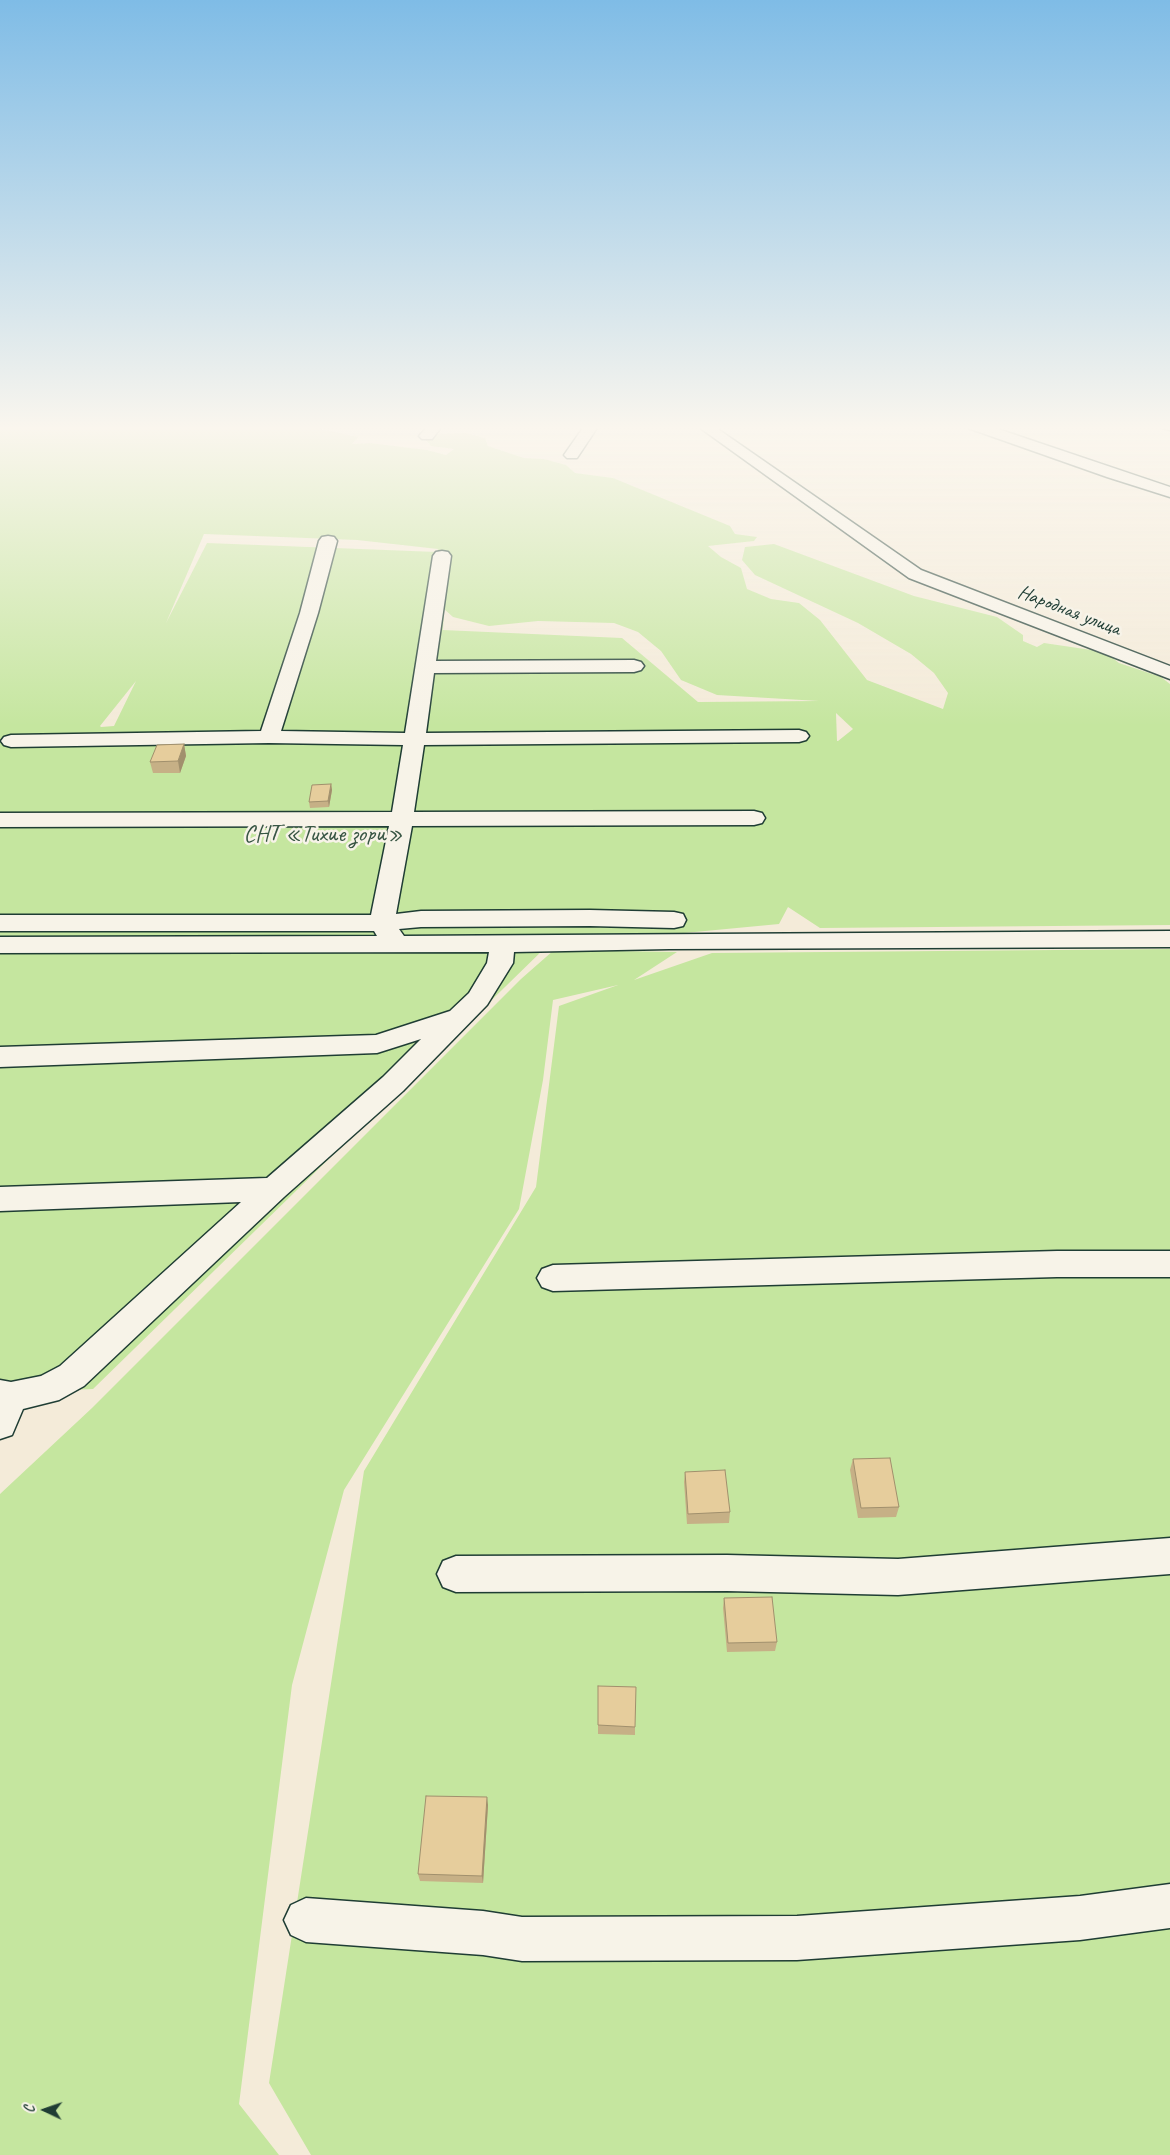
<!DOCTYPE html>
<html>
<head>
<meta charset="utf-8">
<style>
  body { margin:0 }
  #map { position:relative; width:1170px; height:2155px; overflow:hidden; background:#f4ebd9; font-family:Caveat,sans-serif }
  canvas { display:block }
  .north { position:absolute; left:20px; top:2085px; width:50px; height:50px; -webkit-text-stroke:4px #f7f3e8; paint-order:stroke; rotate:273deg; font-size:14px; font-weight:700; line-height:20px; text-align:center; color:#1f3d34 }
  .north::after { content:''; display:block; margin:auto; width:18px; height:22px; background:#1f3d34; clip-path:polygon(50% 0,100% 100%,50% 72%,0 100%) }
</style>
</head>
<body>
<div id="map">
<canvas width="1170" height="2155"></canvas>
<div class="north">С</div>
</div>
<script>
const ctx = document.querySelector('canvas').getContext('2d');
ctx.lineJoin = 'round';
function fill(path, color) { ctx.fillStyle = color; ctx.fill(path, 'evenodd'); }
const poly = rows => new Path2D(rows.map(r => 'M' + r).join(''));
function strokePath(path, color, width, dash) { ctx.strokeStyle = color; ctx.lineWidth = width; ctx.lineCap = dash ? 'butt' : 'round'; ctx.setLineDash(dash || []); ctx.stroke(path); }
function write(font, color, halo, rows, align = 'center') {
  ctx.font = font + ' Caveat,sans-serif'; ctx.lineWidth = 5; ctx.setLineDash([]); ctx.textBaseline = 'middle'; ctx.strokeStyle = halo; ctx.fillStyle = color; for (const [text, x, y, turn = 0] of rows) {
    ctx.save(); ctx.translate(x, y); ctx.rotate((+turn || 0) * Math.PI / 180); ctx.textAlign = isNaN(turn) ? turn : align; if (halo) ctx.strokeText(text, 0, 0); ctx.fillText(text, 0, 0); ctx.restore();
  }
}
const green = poly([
  [0,425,321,425,320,429,358,437,352,444,370,443,427,450,446,455,454,449,431,446,425,439,432,434,466,433,485,438,488,446,524,458,544,459,566,465,575,473,613,478,730,526,735,534,757,537,754,541,708,546,721,557,741,568,747,589,771,599,799,603,820,620,867,680,943,709,948,693,934,673,911,654,858,623,755,575,742,560,745,547,774,544,914,596,997,617,1023,635,1023,641,1037,647,1044,643,1105,652,1119,663,1161,677,1170,684,1170,925,820,928,788,907,779,924,547,946,93,1389,0,1393],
  [204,534,357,540,438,549,437,552,207,543,166,623],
  [444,609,453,617,489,626,538,621,614,623,638,632,661,651,681,680,717,695,819,701,698,702,622,638,443,630],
  [136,681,114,726,101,727,100,726],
  [836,713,853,729,838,741,837,741],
  [1170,949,1170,2155,311,2155,269,2083,364,1471,536,1187,559,1006,618,985,553,1000,543,1080,519,1209,344,1490,292,1685,239,2104,279,2155,0,2155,0,1494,92,1408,521,979,554,950,677,952,634,980,712,953]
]);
const minor = poly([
  [429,425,443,425,432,439,422,439,419,436,429,425],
  [585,425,599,425,577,458,567,458,564,455,585,425],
  [696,425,712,425,921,570,1170,666,1170,679,909,578,696,425],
  [1160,425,1170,425,1170,430,1162,428,1160,425],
  [328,536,334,537,337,541,318,613,281,731,405,733,433,556,436,552,442,551,448,552,451,556,436,661,634,660,641,662,644,666,641,670,634,672,434,673,426,733,799,730,806,732,809,736,806,740,799,742,424,745,414,812,754,811,762,813,765,818,762,823,754,825,412,826,396,914,421,911,590,910,674,912,683,914,686,920,683,926,674,928,590,926,421,927,399,929,404,936,1170,931,1170,947,669,949,514,952,513,963,487,1005,403,1091,284,1197,84,1386,59,1400,23,1409,12,1435,0,1439,0,1380,11,1382,41,1376,60,1366,241,1202,0,1211,0,1187,267,1178,383,1077,421,1039,377,1053,0,1067,0,1047,376,1035,450,1011,469,993,487,963,489,952,0,953,0,937,377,936,374,931,0,931,0,915,371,915,389,826,0,827,0,813,392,812,403,745,269,743,11,747,4,745,1,741,4,737,11,735,261,731,300,613,319,541,322,537,328,536],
  [1057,1251,1170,1251,1170,1277,1057,1277,553,1291,542,1287,537,1278,542,1269,553,1265,1057,1251],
  [1170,1538,1170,1574,898,1595,727,1591,456,1592,443,1587,437,1574,443,1561,456,1556,727,1555,898,1559,1170,1538],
  [1170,1884,1170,1928,1080,1940,797,1960,522,1961,483,1955,306,1942,291,1935,284,1920,291,1905,306,1898,483,1911,522,1917,797,1916,1080,1896,1170,1884]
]);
const major = poly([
  [966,425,986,425,1170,487,1170,497,1107,477,968,428,966,425]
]);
const wall = poly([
  [184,744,186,756,180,773,153,773,150,762],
  [331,784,332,790,329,807,310,808,309,802],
  [853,1459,899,1507,896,1517,858,1518,850,1470],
  [685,1472,730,1512,729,1523,687,1524,684,1482],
  [724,1598,777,1642,775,1651,727,1652,723,1608],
  [598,1686,635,1727,635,1735,598,1734],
  [488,1805,483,1883,420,1881,418,1874]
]);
const shadedWall = poly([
  [184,744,186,756,180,773,178,761],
  [331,784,332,790,329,807,328,801],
  [487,1797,488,1805,483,1883,482,1876]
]);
const building = poly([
  [184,744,178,761,150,762,157,745,184,744],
  [331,784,328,801,309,802,312,785,331,784],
  [890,1458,899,1507,861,1508,853,1459,890,1458],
  [725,1470,730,1512,688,1514,685,1472,725,1470],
  [772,1597,777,1642,728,1643,724,1598,772,1597],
  [598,1686,636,1687,635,1727,598,1725,598,1686],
  [426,1796,487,1797,482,1876,418,1874,426,1796]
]);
const farStreetnames = [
  ["Народная улица",1069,611,21]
];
const parkNames = [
  ["СНТ «Тихие зори»",323,835]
];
fill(green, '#c5e69f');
strokePath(minor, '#1f3d34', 3);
strokePath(major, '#1f3d34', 3);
fill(minor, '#f7f3e8');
fill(major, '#f7f3e8');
fill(wall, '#c6b086');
fill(shadedWall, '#a1906d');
fill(building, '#e6cd9c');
strokePath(building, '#a1906d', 1);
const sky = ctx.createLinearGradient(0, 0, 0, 726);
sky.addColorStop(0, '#7fbce6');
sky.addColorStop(0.59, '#faf6ee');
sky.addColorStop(1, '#faf6ee00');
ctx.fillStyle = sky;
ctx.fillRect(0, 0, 1170, 726);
write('20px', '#1f3d34', '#f7f3e8', farStreetnames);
write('24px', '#385644', '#f7f3e8', parkNames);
</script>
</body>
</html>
